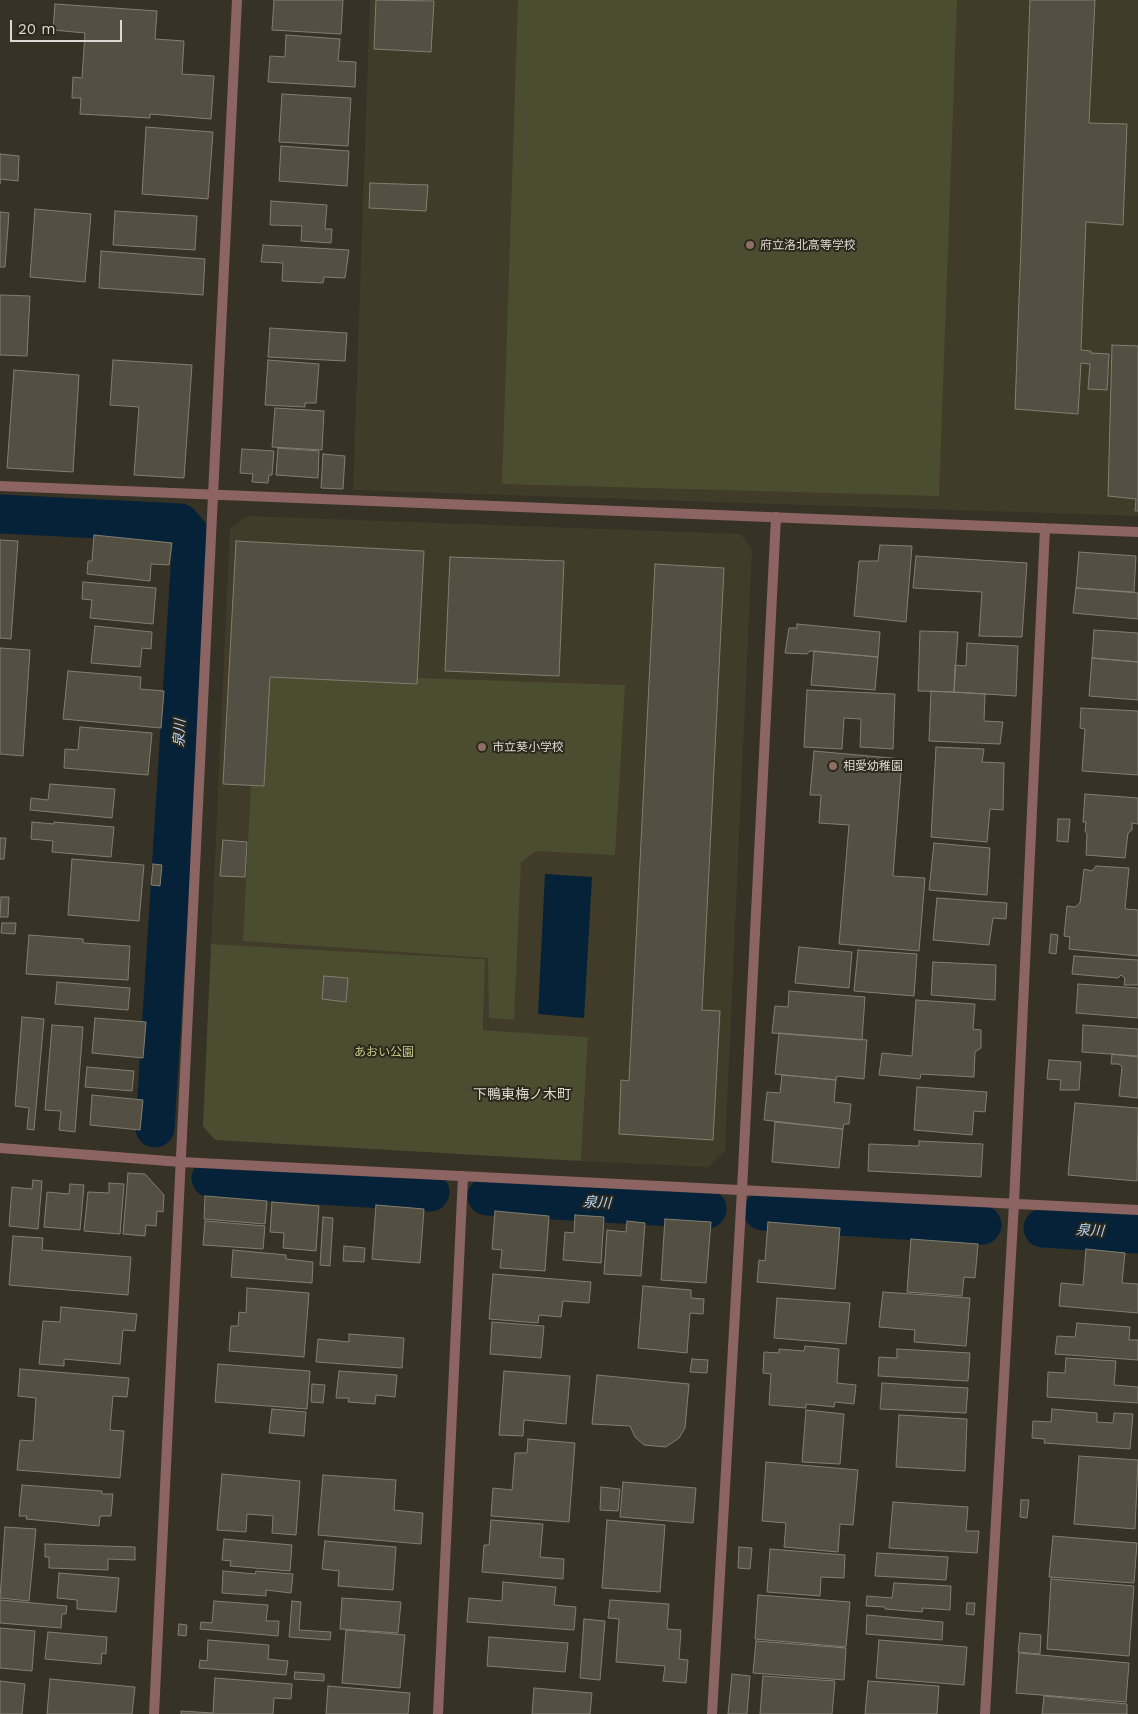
<!DOCTYPE html>
<html>
<head>
<meta charset="utf-8">
<style>
  body { margin:0 }
  #map { position:relative; width:1138px; height:1714px; overflow:hidden; background:#363226; font-family:"Work Sans",sans-serif }
  canvas { display:block }
  .scale { position:absolute; left:10px; top:20px; width:112px; height:22px; box-sizing:border-box; border:2px solid #dbd9d1; border-top:0; padding-left:6px; font-size:15px; line-height:18px; white-space:nowrap; color:#dbd9d1; -webkit-text-stroke:4px #2c281c; paint-order:stroke }
</style>
</head>
<body>
<div id="map">
<canvas width="1138" height="1714"></canvas>
<div class="scale">20 m</div>
</div>
<script>
const ctx = document.querySelector('canvas').getContext('2d');
ctx.lineJoin = 'round';
function fill(path, color) { ctx.fillStyle = color; ctx.fill(path, 'evenodd'); }
const poly = rows => new Path2D(rows.map(r => 'M' + r).join(''));
function strokePath(path, color, width, dash) { ctx.strokeStyle = color; ctx.lineWidth = width; ctx.lineCap = dash ? 'butt' : 'round'; ctx.setLineDash(dash || []); ctx.stroke(path); }
function write(font, color, halo, rows, align = 'center') {
  ctx.font = font + ' "Work Sans","Noto Sans JP",sans-serif'; ctx.lineWidth = 4; ctx.setLineDash([]); ctx.textBaseline = 'middle'; ctx.strokeStyle = halo; ctx.fillStyle = color; for (const [text, x, y, turn = 0] of rows) {
    ctx.save(); ctx.translate(x, y); ctx.rotate((+turn || 0) * Math.PI / 180); ctx.textAlign = isNaN(turn) ? turn : align; if (halo) ctx.strokeText(text, 0, 0); ctx.fillText(text, 0, 0); ctx.restore();
  }
}
const built = poly([
  [370,0,1138,0,1138,516,353,490],
  [247,516,741,534,752,550,725,1151,708,1167,581,1161,588,1037,483,1030,485,959,211,944,230,529]
]);
const green = poly([
  [518,0,957,0,939,496,502,484],
  [270,677,416,684,417,678,625,685,615,855,536,851,521,862,514,1020,489,1018,488,958,243,941,251,785,264,786],
  [211,944,485,959,483,1030,588,1037,581,1161,215,1140,203,1126]
]);
const water = poly([
  [545,874,592,877,584,1018,538,1014]
]);
const canal = poly([
  [0,514,180,523,192,537,155,1128],
  [211,1178,430,1192],
  [487,1196,707,1209],
  [763,1211,982,1225],
  [1043,1228,1138,1234]
]);
const building = poly([
  [274,0,343,0,341,34,272,30,274,0],
  [376,0,434,1,431,52,374,49,376,0],
  [1030,0,1095,0,1089,123,1127,124,1123,225,1086,222,1081,350,1091,351,1091,353,1109,354,1107,390,1088,389,1090,364,1081,363,1078,414,1015,409,1030,0],
  [55,4,157,11,155,39,184,41,182,74,214,76,211,119,150,114,150,118,80,114,81,98,72,98,73,77,82,78,85,33,53,30,55,4],
  [286,35,340,39,338,61,356,62,355,87,268,82,270,56,285,57,286,35],
  [282,94,351,98,348,146,279,142,282,94],
  [146,127,213,132,208,199,142,194,146,127],
  [281,146,349,151,347,186,279,181,281,146],
  [0,154,19,156,18,181,0,179,0,184,0,154],
  [370,183,428,185,426,211,369,208,370,183],
  [271,201,327,205,325,229,332,229,331,243,301,241,302,226,270,225,271,201],
  [35,209,91,214,85,282,30,277,35,209],
  [115,211,197,216,195,250,113,245,115,211],
  [0,212,9,213,5,267,0,267,0,212],
  [263,245,349,250,345,278,324,277,323,283,282,281,283,263,261,262,263,245],
  [101,251,205,259,203,295,99,288,101,251],
  [0,295,30,296,27,356,0,355,0,295],
  [270,328,347,333,345,361,268,357,270,328],
  [1112,345,1138,346,1138,511,1135,511,1136,499,1108,496,1112,345],
  [113,360,192,365,184,478,134,475,139,407,110,405,113,360],
  [268,360,319,364,316,403,305,403,305,407,265,405,268,360],
  [14,370,79,375,73,472,7,468,14,370],
  [275,408,324,411,322,450,272,447,275,408],
  [278,448,319,451,318,478,276,475,278,448],
  [242,449,274,451,272,475,269,475,268,483,252,482,253,474,240,473,242,449],
  [323,454,345,456,343,489,321,488,323,454],
  [94,535,172,543,169,565,151,564,150,581,87,574,88,561,92,561,94,535],
  [0,540,18,541,11,639,0,638,0,540],
  [236,541,424,551,417,684,270,677,264,786,223,784,236,541],
  [880,545,912,546,906,622,854,616,859,561,878,561,880,545],
  [1079,552,1136,556,1134,592,1076,588,1079,552],
  [916,556,1027,563,1022,637,979,636,982,592,913,588,916,556],
  [450,557,564,561,559,676,445,671,450,557],
  [655,564,724,568,702,1010,720,1011,713,1140,619,1134,621,1080,629,1081,655,564],
  [83,582,156,588,153,624,90,618,92,600,82,599,83,582],
  [1076,588,1138,593,1138,619,1073,613,1076,588],
  [797,624,880,632,878,657,810,651,807,654,785,653,789,628,797,628,797,624],
  [95,626,152,632,151,649,142,648,140,667,91,663,95,626],
  [1094,630,1138,633,1138,662,1092,658,1094,630],
  [920,631,958,632,954,692,918,691,920,631],
  [967,643,1018,646,1016,696,954,692,955,665,966,666,967,643],
  [0,648,30,650,23,756,0,754,0,648],
  [814,651,878,657,875,690,811,685,814,651],
  [1092,658,1138,662,1138,700,1089,696,1092,658],
  [68,671,141,677,140,689,164,691,161,728,63,719,68,671],
  [807,690,895,694,893,749,860,747,861,719,844,718,842,749,804,747,807,690],
  [931,691,985,694,984,721,1003,722,1000,744,929,741,931,691],
  [1081,708,1138,711,1138,775,1082,771,1085,729,1080,728,1081,708],
  [80,727,152,733,148,775,64,768,65,749,78,750,80,727],
  [936,747,984,749,982,762,1004,763,1003,810,990,809,987,842,931,837,936,747],
  [814,751,902,759,893,876,925,878,919,951,839,944,849,825,819,823,821,795,810,795,814,751],
  [50,784,115,789,112,818,30,810,31,798,48,800,50,784],
  [1085,794,1138,798,1138,824,1132,823,1132,830,1128,833,1125,858,1086,855,1087,834,1085,831,1086,822,1083,822,1085,794],
  [1058,819,1070,819,1068,842,1057,841,1058,819],
  [32,822,54,824,54,822,114,827,111,857,52,852,53,841,31,839,32,822],
  [0,838,6,838,4,859,0,859,0,838],
  [223,840,247,842,245,877,220,876,223,840],
  [934,843,990,848,987,895,929,890,934,843],
  [72,859,144,865,139,921,68,915,72,859],
  [153,864,162,865,160,886,151,885,153,864],
  [1096,866,1129,868,1125,909,1138,910,1138,956,1069,949,1070,937,1064,936,1067,906,1075,907,1080,903,1084,869,1092,871,1096,866],
  [1,897,9,897,8,917,0,917,1,897],
  [937,898,1007,903,1006,919,993,918,989,945,933,940,937,898],
  [2,923,16,923,15,934,1,933,2,923],
  [1051,934,1058,935,1056,954,1049,953,1051,934],
  [29,935,83,939,83,943,130,946,128,980,26,974,29,935],
  [799,947,852,952,849,988,795,983,799,947],
  [858,950,917,954,914,996,854,991,858,950],
  [1074,956,1138,960,1138,985,1124,985,1125,978,1121,975,1118,978,1072,974,1074,956],
  [933,962,996,965,995,1000,931,995,933,962],
  [324,976,348,978,346,1002,322,999,324,976],
  [57,982,130,988,128,1010,55,1004,57,982],
  [1078,984,1138,988,1138,1018,1076,1013,1078,984],
  [789,991,865,997,862,1040,772,1033,775,1006,788,1007,789,991],
  [916,1000,975,1004,973,1029,981,1030,981,1048,975,1052,974,1077,921,1074,920,1079,879,1075,882,1053,912,1056,916,1000],
  [22,1017,44,1019,34,1130,27,1129,29,1108,15,1106,22,1017],
  [95,1018,146,1022,143,1058,92,1053,95,1018],
  [52,1025,83,1027,75,1132,59,1130,61,1111,45,1110,52,1025],
  [1083,1025,1138,1029,1138,1056,1082,1052,1083,1025],
  [779,1033,867,1040,864,1079,837,1076,836,1080,775,1074,779,1033],
  [1112,1054,1138,1057,1138,1098,1119,1096,1122,1067,1119,1064,1111,1064,1112,1054],
  [1049,1060,1081,1062,1079,1090,1060,1090,1061,1080,1047,1079,1049,1060],
  [87,1067,134,1071,132,1091,85,1087,87,1067],
  [782,1075,836,1080,834,1102,851,1104,849,1124,844,1124,843,1129,764,1120,767,1092,780,1093,782,1075],
  [917,1087,987,1092,985,1112,974,1111,972,1135,914,1130,917,1087],
  [92,1095,143,1100,140,1130,90,1125,92,1095],
  [1075,1103,1138,1108,1137,1181,1068,1175,1075,1103],
  [775,1122,843,1129,839,1168,772,1162,775,1122],
  [919,1141,983,1144,981,1177,868,1171,869,1144,919,1146,919,1141],
  [128,1173,145,1174,164,1195,163,1212,157,1211,156,1226,146,1225,145,1236,123,1234,128,1173],
  [33,1180,42,1181,38,1229,9,1226,12,1187,32,1189,33,1180],
  [109,1183,124,1184,120,1234,84,1231,88,1192,109,1193,109,1183],
  [70,1184,84,1185,80,1230,44,1227,47,1192,69,1194,70,1184],
  [205,1196,267,1201,265,1224,204,1219,205,1196],
  [272,1202,319,1206,316,1251,283,1248,284,1233,270,1232,272,1202],
  [376,1205,424,1209,420,1263,372,1259,376,1205],
  [495,1211,549,1216,545,1271,500,1268,502,1250,492,1249,495,1211],
  [575,1215,604,1217,601,1263,563,1260,565,1232,574,1233,575,1215],
  [323,1217,333,1218,330,1266,320,1265,323,1217],
  [665,1219,711,1222,706,1283,661,1280,665,1219],
  [205,1221,265,1226,263,1249,203,1245,205,1221],
  [627,1221,645,1223,641,1276,604,1274,607,1230,626,1232,627,1221],
  [768,1222,840,1228,835,1289,757,1282,759,1260,765,1261,768,1222],
  [13,1236,43,1238,42,1250,131,1257,128,1295,9,1285,13,1236],
  [911,1239,978,1244,975,1278,964,1277,962,1296,907,1292,911,1239],
  [344,1246,365,1248,364,1262,343,1261,344,1246],
  [1086,1249,1125,1253,1122,1283,1138,1284,1138,1313,1059,1306,1061,1283,1083,1285,1086,1249],
  [233,1250,286,1255,286,1259,313,1262,312,1283,231,1277,233,1250],
  [493,1274,591,1282,589,1303,563,1301,561,1317,539,1315,538,1323,489,1319,493,1274],
  [643,1286,691,1290,691,1298,704,1299,703,1314,690,1313,687,1353,638,1348,643,1286],
  [247,1288,309,1293,304,1357,229,1351,231,1326,238,1326,239,1312,246,1313,247,1288],
  [883,1292,970,1298,966,1346,914,1342,915,1330,879,1327,883,1292],
  [777,1298,850,1303,846,1344,774,1338,777,1298],
  [61,1307,137,1314,135,1331,123,1330,120,1364,64,1359,64,1366,39,1364,43,1321,60,1322,61,1307],
  [492,1322,544,1326,541,1358,490,1354,492,1322],
  [1077,1323,1130,1327,1129,1340,1138,1340,1138,1360,1055,1354,1057,1336,1075,1337,1077,1323],
  [349,1334,404,1338,402,1368,316,1362,318,1339,349,1342,349,1334],
  [805,1346,839,1349,837,1383,856,1385,854,1404,835,1402,834,1407,806,1404,806,1408,769,1405,771,1374,763,1373,764,1352,779,1353,779,1349,804,1351,805,1346],
  [897,1349,970,1353,968,1381,878,1376,879,1357,897,1358,897,1349],
  [1066,1358,1116,1361,1114,1385,1138,1387,1138,1403,1047,1397,1048,1372,1065,1373,1066,1358],
  [692,1359,708,1360,707,1373,690,1372,692,1359],
  [218,1364,310,1371,307,1409,215,1402,218,1364],
  [20,1369,129,1378,127,1397,113,1396,110,1430,124,1431,120,1478,17,1470,20,1440,33,1441,36,1398,18,1396,20,1369],
  [339,1371,397,1375,395,1397,376,1395,375,1404,348,1402,349,1398,336,1398,339,1371],
  [504,1371,570,1376,566,1424,524,1420,523,1436,499,1435,504,1371],
  [597,1375,689,1384,685,1428,679,1438,666,1447,644,1445,635,1437,630,1426,592,1424,597,1375],
  [882,1383,968,1388,966,1413,880,1409,882,1383],
  [312,1384,325,1385,323,1403,311,1402,312,1384],
  [272,1409,306,1412,304,1436,269,1433,272,1409],
  [1052,1409,1097,1413,1097,1422,1113,1423,1114,1413,1133,1414,1130,1449,1044,1443,1045,1439,1032,1438,1033,1421,1051,1422,1052,1409],
  [806,1410,844,1414,840,1464,802,1462,806,1410],
  [899,1415,967,1419,965,1471,896,1467,899,1415],
  [528,1439,575,1443,569,1522,491,1516,493,1488,512,1490,515,1453,527,1453,528,1439],
  [1079,1456,1138,1460,1135,1529,1074,1524,1079,1456],
  [766,1462,858,1470,853,1525,840,1524,838,1552,784,1547,786,1523,762,1521,766,1462],
  [222,1474,300,1481,296,1535,272,1533,273,1516,247,1514,246,1532,217,1530,222,1474],
  [323,1475,396,1480,394,1510,423,1513,421,1544,318,1535,323,1475],
  [623,1482,696,1488,693,1523,620,1517,623,1482],
  [22,1485,102,1491,102,1494,113,1494,111,1516,100,1516,99,1526,26,1519,27,1516,19,1516,22,1485],
  [601,1487,620,1489,618,1511,600,1510,601,1487],
  [1021,1500,1029,1500,1027,1518,1020,1517,1021,1500],
  [893,1502,968,1507,966,1531,979,1531,977,1553,889,1548,893,1502],
  [491,1520,543,1524,540,1557,564,1559,563,1579,482,1572,484,1545,489,1545,491,1520],
  [607,1520,665,1525,660,1592,602,1588,607,1520],
  [5,1527,36,1529,29,1601,0,1598,5,1527],
  [1053,1536,1137,1543,1134,1583,1049,1577,1053,1536],
  [224,1539,292,1545,290,1571,230,1566,231,1561,222,1560,224,1539],
  [325,1541,396,1547,393,1590,338,1586,339,1571,322,1569,325,1541],
  [45,1544,135,1547,135,1560,108,1559,108,1570,49,1568,49,1557,45,1557,45,1544],
  [739,1547,752,1548,750,1569,738,1568,739,1547],
  [770,1549,845,1555,844,1578,821,1577,820,1596,767,1592,770,1549],
  [877,1553,948,1557,946,1580,875,1576,877,1553],
  [223,1571,255,1574,256,1571,293,1574,291,1593,266,1590,266,1596,222,1593,223,1571],
  [59,1573,119,1578,116,1612,77,1609,77,1600,57,1598,59,1573],
  [1051,1579,1134,1586,1129,1656,1047,1649,1051,1579],
  [503,1582,556,1587,554,1605,576,1607,574,1630,467,1622,469,1598,502,1601,503,1582],
  [894,1583,951,1586,950,1610,923,1608,922,1612,885,1609,885,1607,866,1606,867,1596,892,1598,894,1583],
  [758,1595,850,1602,846,1647,755,1639,758,1595],
  [342,1598,401,1602,398,1633,340,1629,342,1598],
  [0,1600,67,1606,66,1614,62,1614,61,1628,0,1623,0,1600],
  [610,1600,669,1604,667,1629,681,1630,679,1659,688,1660,686,1683,663,1681,665,1666,616,1662,619,1619,608,1618,610,1600],
  [214,1601,268,1605,266,1621,279,1621,278,1636,200,1629,201,1622,212,1623,214,1601],
  [292,1601,301,1602,299,1630,331,1632,330,1640,289,1637,292,1601],
  [967,1603,975,1603,974,1615,966,1614,967,1603],
  [867,1615,943,1622,942,1640,866,1634,867,1615],
  [584,1619,605,1621,600,1680,580,1678,584,1619],
  [179,1624,187,1625,186,1636,178,1635,179,1624],
  [0,1628,35,1631,32,1671,0,1668,0,1628],
  [346,1630,405,1635,400,1688,342,1683,346,1630],
  [48,1632,107,1637,106,1654,102,1653,101,1664,45,1659,48,1632],
  [1020,1633,1041,1635,1040,1654,1018,1652,1020,1633],
  [489,1637,568,1643,565,1672,487,1666,489,1637],
  [208,1640,269,1645,268,1659,288,1661,286,1675,199,1668,200,1660,207,1661,208,1640],
  [879,1640,967,1647,964,1685,876,1678,879,1640],
  [756,1641,846,1648,844,1680,753,1673,756,1641],
  [1019,1653,1129,1663,1126,1702,1016,1693,1019,1653],
  [295,1672,324,1674,324,1681,294,1679,295,1672],
  [732,1674,750,1676,747,1714,728,1714,732,1674],
  [763,1676,835,1681,832,1714,760,1714,763,1676],
  [215,1678,292,1684,291,1699,274,1698,273,1714,181,1714,181,1711,213,1713,215,1678],
  [50,1679,135,1687,132,1714,47,1714,50,1679],
  [0,1681,25,1684,22,1714,0,1714,0,1681],
  [868,1681,939,1686,937,1714,865,1714,868,1681],
  [328,1686,410,1693,408,1714,326,1714,328,1686],
  [534,1688,592,1693,590,1714,532,1714,534,1688],
  [1044,1696,1127,1704,1127,1714,1042,1714,1044,1696]
]);
const minor = poly([
  [0,486,1138,532],
  [0,1148,181,1162,1138,1210],
  [154,1714,237,0],
  [438,1714,463,1176],
  [712,1714,742,1190,776,517],
  [985,1714,1014,1203,1045,528]
]);
const markers = [
  [750,245,5,"#8d6e63"],
  [482,747,5,"#8d6e63"],
  [833,766,5,"#8d6e63"]
];
const poiNames = [
  ["府立洛北高等学校",760,245],
  ["市立葵小学校",492,747],
  ["相愛幼稚園",843,766]
];
const parkNames = [
  ["あおい公園",384,1052]
];
const waterNames = [
  ["泉川",180,733,-87],
  ["泉川",597,1203,3],
  ["泉川",1090,1231,3]
];
const neighbourhoodNames = [
  ["下鴨東梅ノ木町",522,1095]
];
fill(built, '#413b29');
fill(green, '#4b4d30');
fill(water, '#052238');
strokePath(canal, '#052238', 39);
fill(building, '#534f42');
strokePath(building, '#827e70', 1);
strokePath(minor, '#8c6461', 10);
for (const [x, y, r, color] of markers) { const dot = new Path2D(); dot.arc(x, y, r, 0, 2 * Math.PI); ctx.fillStyle = color; ctx.fill(dot); strokePath(dot, '#2c281c', 2); }
write('12px', '#dbd9d1', '#2c281c', poiNames, 'left');
write('12px', '#c6cb8a', '#2c281c', parkNames);
write('italic 14px', '#afd8fe', '#2c281c', waterNames);
write('14px', '#dfdacc', '#2c281c', neighbourhoodNames);
</script>
</body>
</html>
